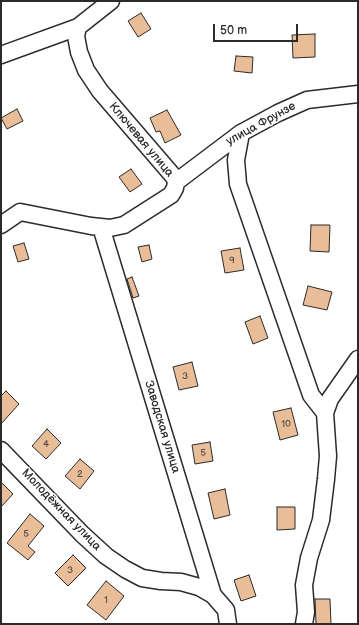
<!DOCTYPE html>
<html>
<head>
<meta charset="utf-8">
<style>
  body { margin:0 }
  #map { position:relative; width:359px; height:625px; overflow:hidden; background:#fff; font-family:"Balsamiq Sans",sans-serif }
  canvas { display:block }
  .frame { position:absolute; inset:0; border:2px solid #2b2b2b; pointer-events:none }
  .scale { position:absolute; left:213px; top:24px; width:85px; height:18px; box-sizing:border-box; border:2px solid #2b2b2b; border-top:0; padding-left:5px; font-size:12px; line-height:14px; white-space:nowrap; color:#2b2b2b; -webkit-text-stroke:3px #fff; paint-order:stroke }
</style>
</head>
<body>
<div id="map">
<canvas width="359" height="625"></canvas>
<div class="frame"></div>
<div class="scale">50 m</div>
</div>
<script>
const ctx = document.querySelector('canvas').getContext('2d');
ctx.lineJoin = 'round';
function fill(path, color) { ctx.fillStyle = color; ctx.fill(path, 'evenodd'); }
const poly = rows => new Path2D(rows.map(r => 'M' + r).join(''));
function strokePath(path, color, width, dash) { ctx.strokeStyle = color; ctx.lineWidth = width; ctx.lineCap = dash ? 'butt' : 'round'; ctx.setLineDash(dash || []); ctx.stroke(path); }
function write(font, color, halo, rows, align = 'center') {
  ctx.font = font + ' "Balsamiq Sans",sans-serif'; ctx.lineWidth = 3; ctx.setLineDash([]); ctx.textBaseline = 'middle'; ctx.strokeStyle = halo; ctx.fillStyle = color; for (const [text, x, y, turn = 0] of rows) {
    ctx.save(); ctx.translate(x, y); ctx.rotate((+turn || 0) * Math.PI / 180); ctx.textAlign = isNaN(turn) ? turn : align; if (halo) ctx.strokeText(text, 0, 0); ctx.fillText(text, 0, 0); ctx.restore();
  }
}
const building = poly([
  [141,13,151,29,138,37,128,21,141,13],
  [315,34,315,57,293,58,292,35,315,34],
  [236,56,253,57,252,73,234,71,236,56],
  [17,109,23,121,7,129,1,118,17,109],
  [167,110,181,135,165,143,160,131,156,132,150,118,167,110],
  [131,169,142,184,130,192,119,177,131,169],
  [311,225,330,225,329,252,310,251,311,225],
  [24,243,29,259,18,262,13,246,24,243],
  [149,245,152,259,142,262,138,247,149,245],
  [240,248,244,270,225,273,221,251,240,248],
  [132,277,139,296,133,298,127,279,132,277],
  [308,286,332,292,327,310,303,305,308,286],
  [260,316,268,338,253,344,245,322,260,316],
  [192,362,198,386,179,390,173,367,192,362],
  [6,391,19,404,1,424,1,396,6,391],
  [291,408,298,435,280,440,273,412,291,408],
  [47,429,61,443,46,459,32,446,47,429],
  [210,442,213,461,195,464,192,445,210,442],
  [80,459,94,471,80,489,65,476,80,459],
  [1,482,13,494,1,507,1,482],
  [225,489,230,515,214,519,208,493,225,489],
  [277,507,295,507,295,529,277,530,277,507],
  [30,514,44,526,28,546,35,552,28,560,7,543,30,514],
  [73,555,86,568,68,586,55,573,73,555],
  [249,575,256,596,241,601,234,580,249,575],
  [106,581,124,596,106,620,87,605,106,581],
  [315,599,330,599,331,624,316,624,315,599]
]);
const minor = poly([
  [1,55,78,27],
  [241,133,236,160,238,184,311,395,325,413],
  [176,182,241,133,278,113,307,100,358,94],
  [1,225,20,212,91,226,110,228,124,225,171,195,175,188,176,182,174,177,100,91,86,70,79,52,76,36,78,27,111,1],
  [101,227,213,595,226,610,228,624],
  [1,450,82,534,106,556,125,569,142,578,161,581,181,582,199,587,213,595],
  [304,624,306,612,304,585,309,558,321,520,326,479,328,456,325,413,330,399,358,359]
]);
const numberNames = [
  ["9",232,260],
  ["3",185,376],
  ["10",286,424],
  ["4",46,444],
  ["5",203,453],
  ["2",80,474],
  ["5",26,534],
  ["3",70,570],
  ["1",106,600]
];
const streetNames = [
  ["улица Фрунзе",261,124,-29],
  ["Ключевая улица",141,140,50],
  ["Заводская улица",162,427,73],
  ["Молодёжная улица",61,510,46]
];
fill(building, '#e8bd98');
strokePath(building, '#2b2b2b', 1);
strokePath(minor, '#2b2b2b', 19);
strokePath(minor, '#fff', 16);
write('10px', '#5a5046', null, numberNames);
write('12px', '#2b2b2b', '#fff', streetNames);
</script>
</body>
</html>
